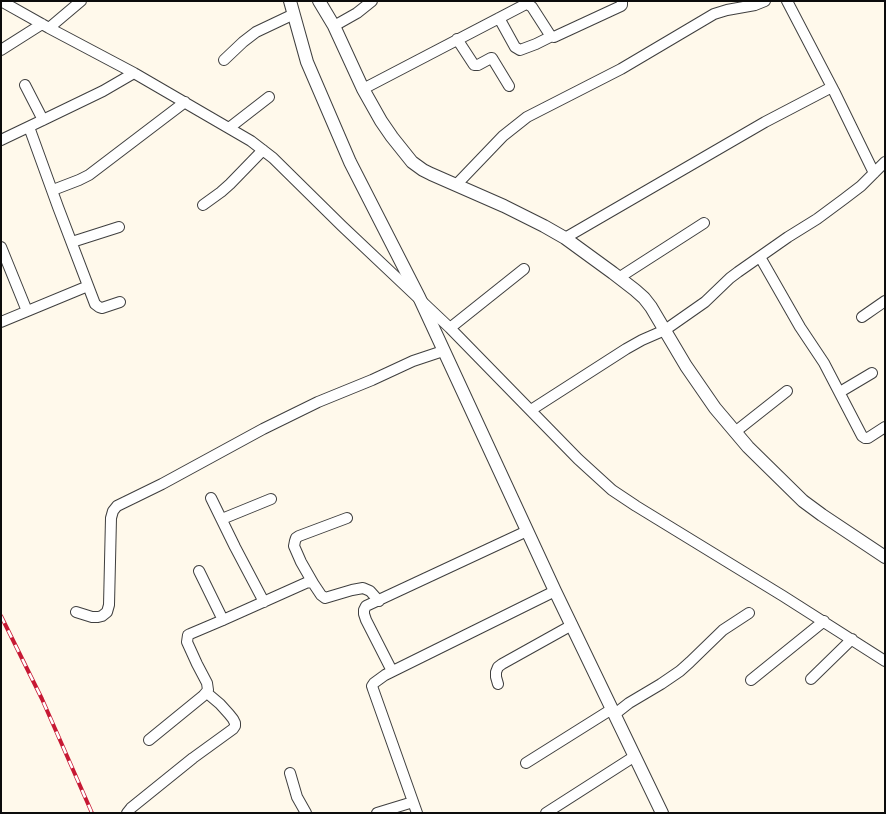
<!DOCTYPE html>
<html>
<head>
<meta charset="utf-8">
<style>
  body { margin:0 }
  #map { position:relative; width:886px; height:814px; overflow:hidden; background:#fff9eb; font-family:"Noto Serif",serif }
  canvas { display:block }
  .frame { position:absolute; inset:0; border:2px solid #0c0c0c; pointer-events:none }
</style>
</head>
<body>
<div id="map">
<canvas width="886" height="814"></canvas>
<div class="frame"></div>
</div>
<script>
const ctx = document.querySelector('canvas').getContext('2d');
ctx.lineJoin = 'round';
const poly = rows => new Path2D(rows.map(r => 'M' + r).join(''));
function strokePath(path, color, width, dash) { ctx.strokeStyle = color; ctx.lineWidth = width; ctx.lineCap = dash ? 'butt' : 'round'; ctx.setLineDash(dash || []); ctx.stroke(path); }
const minor = poly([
  [1,1,49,28,134,73,251,141,273,158,342,226,450,328,578,459,612,490,636,506,783,596,885,661],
  [787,1,834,91,874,173],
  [499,18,515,47,520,50,536,44,552,36],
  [334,26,357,13,372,1],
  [49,28,81,1],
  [457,39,474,65,478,65,491,58,492,58,509,86],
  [1,50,42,24],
  [224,60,243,42,256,32,294,14],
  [25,85,43,120],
  [363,89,526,4,529,5,532,7,550,35,554,37,621,6,622,5,622,1],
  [29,127,58,207,95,304,99,307,102,308,120,302],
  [229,128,269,97],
  [1,140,45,119,103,91,134,73],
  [456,185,503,136,527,117,621,69,714,14,727,10,755,5,765,1],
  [53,190,79,180,89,175,185,102],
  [203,205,221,192,230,184,263,150],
  [565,238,765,122,832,87],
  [72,242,119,227],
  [1,247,27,311],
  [760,257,800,327,824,363,862,436,865,438,868,438,885,427],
  [620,277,704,223],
  [862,317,885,301],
  [1,322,88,286],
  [450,328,524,269],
  [840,392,872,373],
  [531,410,626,349,642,340,665,330,705,302,730,278,738,272,788,237,817,219,844,199,861,186,885,162],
  [735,432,787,391],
  [211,498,235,547,264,602],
  [222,519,271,499],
  [199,571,223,620],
  [313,583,301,562,294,546,295,541,296,538,299,536,347,518],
  [76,612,92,617,98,617,102,616,107,612,109,605,111,518,113,511,117,506,162,484,263,429,318,402,372,380,413,361,443,351],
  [392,671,366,620,364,614,364,610,366,606,527,531],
  [811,679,852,639],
  [751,680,824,621],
  [498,684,496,677,496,672,498,667,502,664,572,625],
  [615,714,629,703,661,684,680,671,690,662,723,630,749,613],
  [149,740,203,696,208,690,207,683,197,664,187,642,188,635,190,634,223,620,308,582,313,583,321,595,325,598,352,590,363,588,370,591,379,601],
  [526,763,612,709],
  [290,773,297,797,306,813],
  [127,813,131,808,193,758,233,729,235,726,235,723,233,719,229,714,220,704,207,693],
  [377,813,413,802],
  [417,813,373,689,372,686,374,683,385,675,555,591],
  [546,813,635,756]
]);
const tertiary = poly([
  [290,1,307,62,350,162,419,297,555,591,662,813],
  [319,1,334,26,363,89,381,121,392,137,412,162,423,170,431,174,504,206,544,226,565,238,613,273,635,290,644,298,651,307,686,366,715,408,748,447,803,501,822,515,885,557]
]);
const rail = poly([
  [1,616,42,699,92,813]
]);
strokePath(minor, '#3f3f3f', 12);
strokePath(tertiary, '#3f3f3f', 14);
strokePath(minor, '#fff', 10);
strokePath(tertiary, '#fff', 12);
strokePath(rail, '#c71934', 4);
strokePath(rail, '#fff', 2.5, [8]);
</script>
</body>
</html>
